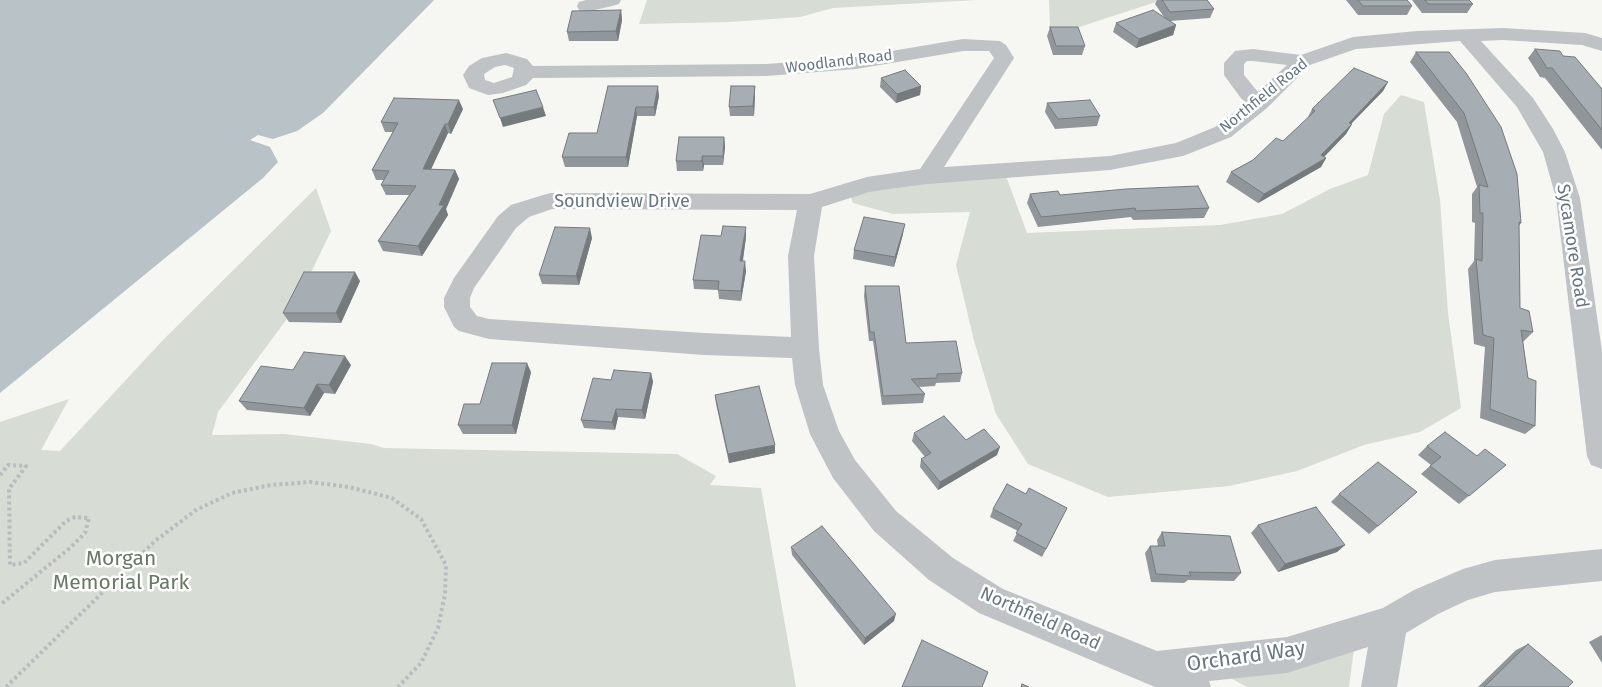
<!DOCTYPE html>
<html>
<head>
<meta charset="utf-8">
<style>
  body { margin:0 }
  canvas { display:block; background:#f6f6f3 }
</style>
</head>
<body>
<canvas width="1602" height="687"></canvas>
<script>
const ctx = document.querySelector('canvas').getContext('2d');
ctx.lineJoin = 'round';
function fill(path, color) { ctx.fillStyle = color; ctx.fill(path, 'evenodd'); }
const poly = rows => new Path2D(rows.map(r => 'M' + r).join(''));
function strokePath(path, color, width, dash) { ctx.strokeStyle = color; ctx.lineWidth = width; ctx.lineCap = dash ? 'butt' : 'round'; ctx.setLineDash(dash || []); ctx.stroke(path); }
function write(font, color, halo, rows, align = 'center') {
  ctx.font = font + ' "Fira Sans",sans-serif'; ctx.lineWidth = 5; ctx.setLineDash([]); ctx.textBaseline = 'middle'; ctx.strokeStyle = halo; ctx.fillStyle = color; for (const [text, x, y, turn = 0] of rows) {
    ctx.save(); ctx.translate(x, y); ctx.rotate((+turn || 0) * Math.PI / 180); ctx.textAlign = isNaN(turn) ? turn : align; if (halo) ctx.strokeText(text, 0, 0); ctx.fillText(text, 0, 0); ctx.restore();
  }
}
const green = poly([
  [647,0,977,0,833,8,800,17,730,22,639,24],
  [1049,0,1162,0,1070,30,1050,27],
  [1401,95,1424,102,1440,200,1448,313,1461,408,1420,432,1364,445,1297,471,1229,486,1108,497,1028,464,996,414,974,341,956,265,970,212,893,214,853,203,850,195,871,189,1006,176,1027,233,1220,225,1282,214,1330,189,1368,175,1384,114],
  [316,188,331,231,292,312,218,412,212,435,284,434,371,444,384,448,677,454,716,476,710,485,761,488,796,687,0,687,0,422,69,399,41,450,60,451,162,341],
  [1354,649,1349,687,1247,687,1223,674]
]);
const water = poly([
  [0,0,434,0,323,113,297,131,273,139,258,135,250,140,270,147,278,162,263,178,0,393]
]);
const path = poly([
  [0,475,8,465,26,466,9,489,10,565,24,563,66,521,75,517,89,518,85,533,71,547,0,605],
  [6,687,155,541,196,510,232,493,271,485,310,482,349,487,392,498,421,519,446,565,445,594,438,628,421,663,398,687]
]);
const minor = poly([
  [586,0,621,0,619,4,612,6,586,12,579,10,577,6,579,2,586,0],
  [1503,28,1585,33,1602,38,1602,51,1582,45,1503,40,1481,41,1533,98,1553,129,1565,152,1580,198,1602,351,1602,469,1591,465,1587,456,1556,198,1543,152,1517,107,1460,41,1356,49,1310,65,1267,108,1231,137,1183,156,1110,170,927,184,889,189,869,192,822,207,814,256,819,348,823,385,839,431,855,460,896,511,953,558,1003,589,1157,651,1287,637,1383,608,1414,590,1463,569,1495,560,1602,549,1602,581,1495,592,1468,600,1438,614,1406,633,1397,687,1361,687,1368,647,1287,673,1209,681,1211,687,1155,687,979,613,929,580,874,531,833,478,810,434,795,385,792,358,704,355,489,339,459,331,454,327,444,307,444,298,454,278,498,216,511,205,543,195,551,193,810,194,867,177,920,169,994,58,989,51,963,51,856,69,767,76,533,78,526,85,503,93,488,95,469,88,463,75,469,66,482,58,506,53,527,59,533,66,767,64,856,57,963,39,1000,41,1006,45,1014,58,944,167,1110,156,1176,143,1215,127,1246,103,1240,97,1224,75,1224,63,1235,51,1253,49,1301,55,1353,37,1417,31,1503,28],
  [1247,61,1253,61,1287,65,1258,92,1244,75,1244,64,1247,61],
  [505,65,514,68,512,77,494,83,485,80,484,74,495,67,505,65],
  [552,209,797,210,788,256,791,337,704,333,489,319,477,316,470,307,470,298,474,288,516,228,529,217,552,209]
]);
const wall = poly([
  [1157,0,1207,0,1214,9,1210,18,1170,21,1176,25,1173,35,1136,48,1113,32,1116,23,1164,17,1155,4],
  [1346,0,1407,0,1412,6,1407,15,1358,15],
  [1412,0,1469,0,1473,4,1467,13,1422,13],
  [621,10,622,20,618,41,569,41,567,32],
  [1050,27,1085,46,1082,55,1053,55,1047,36],
  [1535,49,1563,56,1602,89,1602,150,1545,78,1540,77,1528,58],
  [1416,52,1449,52,1521,223,1519,226,1520,308,1533,332,1523,342,1528,378,1535,426,1525,434,1480,418,1485,347,1474,344,1468,269,1474,261,1475,223,1472,222,1472,194,1477,187,1457,122,1410,62],
  [881,78,921,86,920,95,896,103,880,87],
  [1388,82,1383,91,1351,124,1352,124,1346,134,1324,157,1326,158,1321,167,1258,203,1226,182,1231,172,1253,160,1283,141,1307,119,1312,109],
  [608,86,659,96,655,116,637,116,628,167,565,167,562,157,597,133],
  [755,86,755,95,754,116,730,116,729,107],
  [1047,103,1100,116,1097,126,1055,129,1045,112],
  [463,109,451,134,448,133,431,169,455,170,459,179,446,209,448,215,422,256,383,251,378,241,409,195,386,195,381,185,384,180,376,180,372,170,393,132,385,132,381,122],
  [724,137,725,147,723,165,704,165,703,171,677,171,676,161],
  [1030,194,1060,195,1209,208,1204,218,1133,220,1131,217,1038,227,1027,203],
  [903,234,894,267,853,259,854,250],
  [746,237,743,261,746,271,741,301,719,299,718,290,694,289,693,280],
  [592,238,579,285,542,284,539,275],
  [360,281,341,323,289,322,283,313],
  [865,286,906,343,962,373,960,382,936,383,935,386,919,387,925,394,923,403,882,405,873,341,869,341,864,296],
  [351,365,335,394,324,393,310,416,247,410,239,401,293,370],
  [531,372,516,434,463,434,458,425,480,404],
  [651,373,653,382,645,419,618,417,615,430,584,428,581,420],
  [715,395,775,453,729,463,716,404],
  [914,433,966,440,997,455,938,490,920,467,921,459,925,457,912,441],
  [1427,446,1477,456,1506,465,1459,504,1421,474,1431,465,1418,455],
  [1417,492,1369,534,1331,502,1339,494],
  [1026,494,1067,508,1042,557,1013,541,1018,531,990,517,993,509],
  [1258,525,1345,545,1337,552,1278,572,1251,533],
  [1162,532,1241,573,1234,581,1188,580,1184,583,1151,582,1145,553,1150,546,1158,546,1157,540],
  [791,547,894,621,864,645,792,555],
  [1602,635,1602,663,1589,642],
  [1528,644,1568,687,1478,687,1516,650]
]);
const shadedWall = poly([
  [621,10,622,20,618,41,616,31],
  [1176,25,1173,35,1136,48,1139,39],
  [1388,82,1383,91,1343,132,1349,123],
  [658,86,659,96,655,116,654,107],
  [755,86,755,95,754,116,753,106],
  [921,86,920,95,896,103,897,94],
  [459,100,463,109,451,134,448,124],
  [543,107,546,116,503,127,500,118],
  [636,107,637,116,628,167,626,157],
  [445,124,448,133,427,178,423,169],
  [1352,124,1346,134,1319,162,1326,158,1321,167,1258,203,1264,194,1321,155],
  [724,137,725,147,723,165,723,156],
  [702,156,704,165,703,171,702,161],
  [455,170,459,179,446,209,448,215,422,256,418,246,439,205],
  [905,224,903,234,894,267,895,257],
  [746,227,746,237,741,271,740,261],
  [590,228,592,238,579,285,576,276],
  [745,261,746,271,741,301,741,291],
  [355,272,360,281,341,323,336,313],
  [345,356,351,365,335,394,329,385],
  [527,363,531,372,516,434,512,425],
  [651,373,653,382,645,419,642,410],
  [317,384,324,393,310,416,304,408],
  [616,409,618,417,615,430,612,422],
  [775,445,775,453,729,463,728,454],
  [1000,447,997,455,938,490,940,482],
  [1345,545,1337,552,1278,572,1285,564],
  [896,614,894,621,864,645,865,638]
]);
const building = poly([
  [1162,0,1207,0,1214,9,1170,12,1162,0],
  [1358,0,1407,0,1412,6,1363,6,1358,0],
  [1425,0,1469,0,1473,4,1428,4,1425,0],
  [621,10,616,31,567,32,572,11,621,10],
  [1153,10,1176,25,1139,39,1116,23,1153,10],
  [1050,27,1078,27,1085,46,1056,46,1050,27],
  [1535,49,1560,51,1563,56,1575,57,1602,89,1602,130,1552,68,1547,68,1535,49],
  [1416,52,1449,52,1466,73,1501,127,1517,174,1521,223,1519,222,1520,308,1529,311,1533,332,1521,330,1528,378,1536,381,1535,426,1490,409,1494,338,1483,335,1476,259,1482,261,1483,213,1480,213,1479,185,1488,187,1464,113,1416,52],
  [1354,68,1388,82,1349,123,1352,124,1321,155,1326,158,1264,194,1231,172,1253,160,1276,138,1283,141,1315,111,1312,109,1354,68],
  [905,70,921,86,897,94,881,78,905,70],
  [608,86,658,86,654,107,636,107,626,157,562,157,569,133,597,133,608,86],
  [731,86,755,86,753,106,729,107,731,86],
  [536,90,543,107,500,118,493,100,536,90],
  [394,98,459,100,448,124,445,124,423,169,455,170,439,205,444,205,418,246,378,241,416,186,381,185,389,171,372,170,398,123,381,122,394,98],
  [1090,100,1100,116,1058,119,1047,103,1090,100],
  [679,137,724,137,723,156,702,156,702,161,676,161,679,137],
  [1198,186,1209,208,1136,211,1135,208,1041,217,1030,194,1058,191,1060,195,1126,189,1198,186],
  [864,217,905,224,895,257,854,250,864,217],
  [723,226,746,227,740,261,745,261,741,291,718,290,719,281,693,280,701,235,721,236,723,226],
  [555,227,590,228,576,276,539,275,555,227],
  [304,272,355,272,336,313,283,313,304,272],
  [865,286,899,286,906,343,956,341,962,373,937,374,937,378,911,379,925,394,883,396,874,332,870,332,865,286],
  [304,352,345,356,329,385,317,384,304,408,239,401,261,366,293,370,304,352],
  [492,363,527,363,512,425,458,425,464,404,480,404,492,363],
  [614,370,651,373,642,410,616,409,612,422,581,420,593,378,611,380,614,370],
  [759,386,775,445,728,454,715,395,759,386],
  [944,416,966,440,984,429,1000,447,940,482,921,459,931,453,914,433,944,416],
  [1445,432,1477,456,1485,449,1506,465,1469,496,1430,466,1441,457,1427,446,1445,432],
  [1378,462,1417,492,1378,526,1339,494,1378,462],
  [1007,484,1026,494,1029,488,1067,508,1046,549,1016,533,1022,524,993,509,1007,484],
  [1316,507,1345,545,1285,564,1258,525,1316,507],
  [822,526,896,614,865,638,791,547,822,526],
  [1162,532,1230,536,1241,573,1189,572,1191,576,1156,574,1150,546,1165,546,1162,532],
  [922,640,988,672,982,687,902,687,922,640],
  [1528,644,1573,682,1568,687,1484,687,1528,644],
  [1022,684,1029,687,1021,687,1022,684]
]);
const farStreetnames = [
  ["Woodland Road",839,62,-7],
  ["Northfield Road",1264,96,-39]
];
const streetNames = [
  ["Soundview Drive",622,202],
  ["Sycamore Road",1572,246,81],
  ["Northfield Road",1040,619,24]
];
const nearParknames = [
  ["Morgan",121,559],
  ["Memorial Park",121,583]
];
const nearStreetnames = [
  ["Orchard Way",1246,657,-8]
];
fill(green, '#d7dcd4');
fill(water, '#b8c2c7');
strokePath(path, '#b9bcbe', 4, [3, 3]);
fill(minor, '#bfc3c6');
fill(wall, '#90969a');
fill(shadedWall, '#757a7d');
fill(building, '#a7aeb3');
strokePath(building, '#757a7d', 1);
write('15px', '#677681', '#fff', farStreetnames);
write('18px', '#677681', '#fff', streetNames);
write('21px', '#697965', '#fff', nearParknames);
write('21px', '#677681', '#fff', nearStreetnames);
</script>
</body>
</html>
